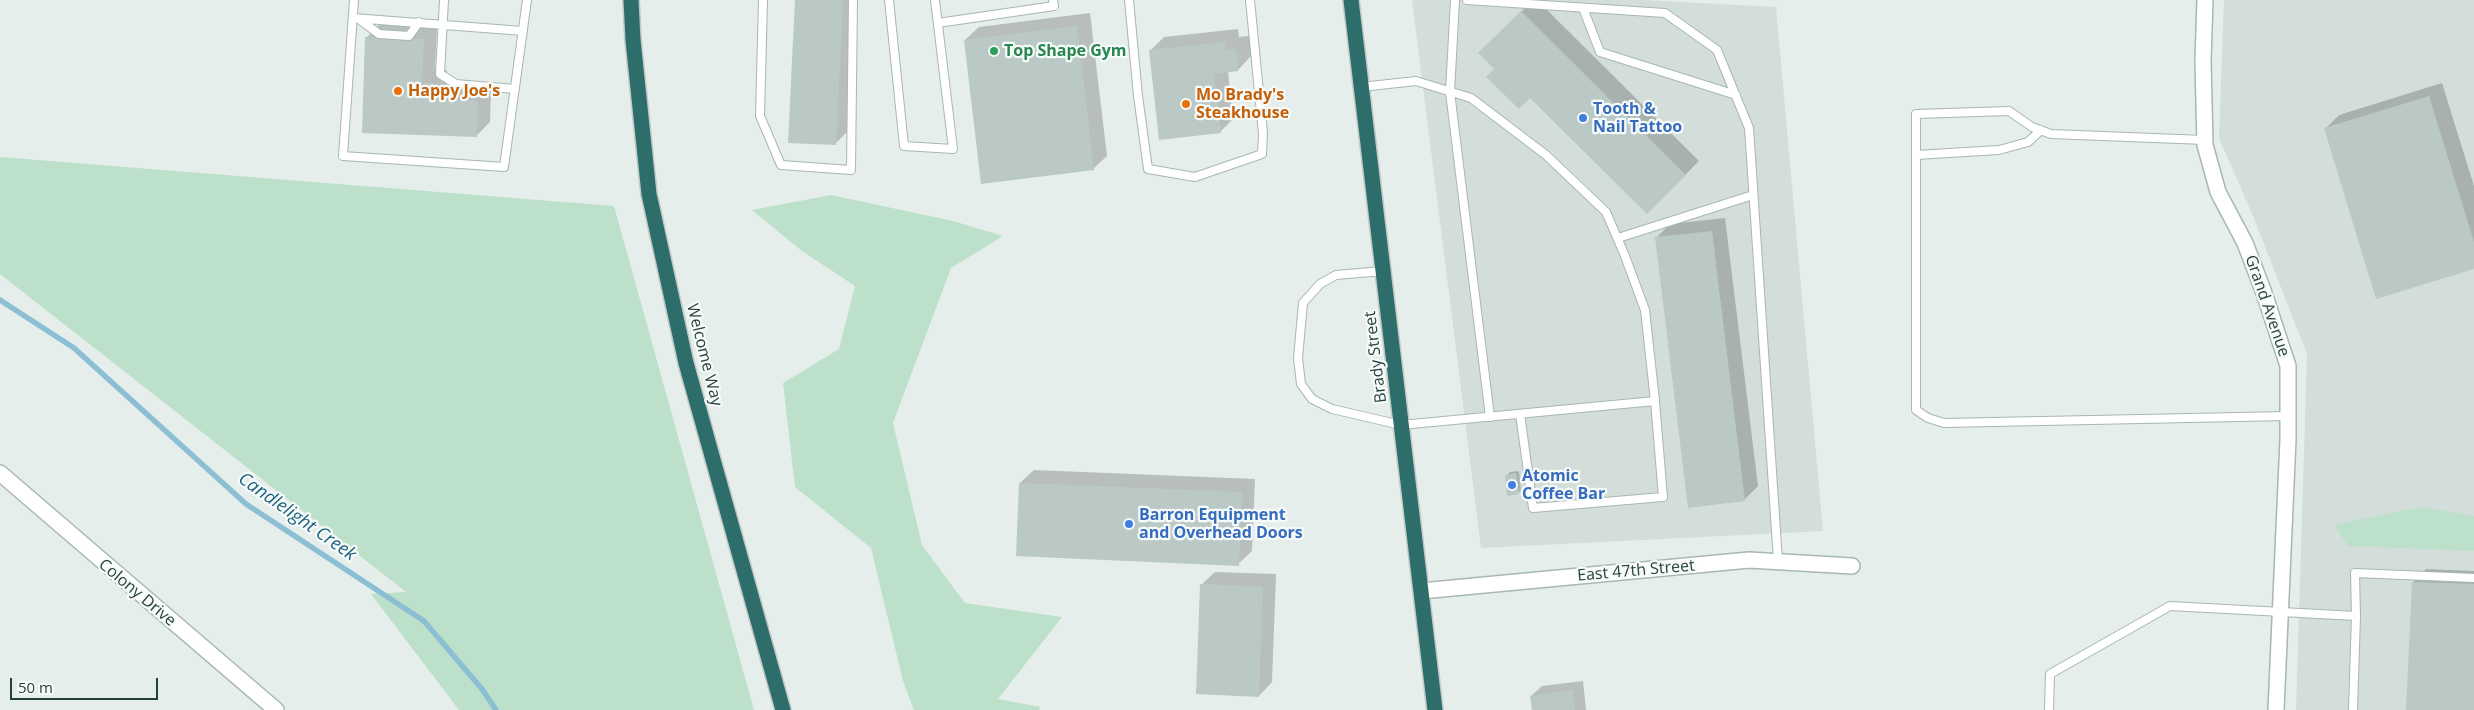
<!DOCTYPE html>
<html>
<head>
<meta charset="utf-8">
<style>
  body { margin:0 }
  #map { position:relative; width:2474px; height:710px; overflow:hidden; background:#e5eeeb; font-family:"Open Sans",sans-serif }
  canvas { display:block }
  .scale { position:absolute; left:10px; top:678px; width:148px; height:22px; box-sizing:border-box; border:2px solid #23413d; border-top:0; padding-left:6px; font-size:15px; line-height:18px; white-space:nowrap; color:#23413d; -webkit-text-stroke:4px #f6faf9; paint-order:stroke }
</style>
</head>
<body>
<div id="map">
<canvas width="2474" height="710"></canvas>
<div class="scale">50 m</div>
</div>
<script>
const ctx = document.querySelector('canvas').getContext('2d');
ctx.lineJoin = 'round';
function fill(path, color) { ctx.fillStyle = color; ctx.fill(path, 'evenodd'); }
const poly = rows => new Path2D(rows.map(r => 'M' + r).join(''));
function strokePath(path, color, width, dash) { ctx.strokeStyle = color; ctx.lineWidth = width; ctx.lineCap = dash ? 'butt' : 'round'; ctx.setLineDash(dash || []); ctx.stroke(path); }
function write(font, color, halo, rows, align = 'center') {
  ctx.font = font + ' "Open Sans",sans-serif'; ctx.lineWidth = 4.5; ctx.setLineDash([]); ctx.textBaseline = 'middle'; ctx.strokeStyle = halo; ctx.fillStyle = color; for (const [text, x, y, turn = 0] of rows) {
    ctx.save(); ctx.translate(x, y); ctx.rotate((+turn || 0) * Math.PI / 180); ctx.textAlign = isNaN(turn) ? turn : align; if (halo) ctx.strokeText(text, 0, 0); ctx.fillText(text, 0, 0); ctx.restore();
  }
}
const built = poly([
  [1412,0,1644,0,1776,7,1823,531,1481,548],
  [2224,0,2474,0,2474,710,2296,710,2307,354,2253,216,2219,138]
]);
const green = poly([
  [0,157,614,206,754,710,459,710,371,594,406,592,0,274],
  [831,195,953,221,1003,236,951,268,893,423,922,545,965,603,1062,617,998,699,1040,707,1039,710,914,710,903,681,871,548,795,487,783,383,839,349,855,286,802,251,752,210],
  [2421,507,2474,516,2474,551,2348,546,2334,525]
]);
const shadow = poly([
  [796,0,855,0,849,130,835,144],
  [1533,0,1537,0,1699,161,1647,213,1530,96,1480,53],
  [1090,13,1107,156,1093,169,965,40,979,27],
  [380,24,437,26,435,70,447,70,446,86,491,88,490,122,477,135,363,132,366,38],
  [1238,29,1239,37,1249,36,1251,56,1238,70,1228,71,1233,119,1220,132,1151,50,1164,37],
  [2442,83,2474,186,2474,268,2325,129,2339,115],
  [1725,218,1758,486,1744,500,1656,238,1670,224],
  [1034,470,1255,479,1252,551,1238,564,1020,483],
  [1519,471,1521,490,1518,493,1506,476,1510,472],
  [2426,569,2474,571,2474,710,2408,710,2413,582],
  [1215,572,1276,574,1272,682,1259,696,1201,585],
  [1583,681,1586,710,1533,710,1531,696,1542,686]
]);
const stream = poly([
  [0,300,74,348,246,504,424,621,482,689,496,710]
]);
const building = poly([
  [795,0,843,0,836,145,788,143],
  [1521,11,1686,175,1647,214,1530,98,1519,109,1486,77,1494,69,1478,53],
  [1077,26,1094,170,981,184,964,40],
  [365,37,424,39,422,83,434,83,433,99,478,101,477,137,362,133],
  [1225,42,1226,50,1236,49,1238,71,1214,74,1221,133,1159,140,1149,50],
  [2429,96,2474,242,2474,269,2376,299,2324,128],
  [1712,231,1745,501,1688,508,1655,237],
  [1516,473,1519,494,1507,496,1505,475],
  [1019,483,1242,492,1239,566,1016,556],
  [2412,582,2474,584,2474,710,2406,710],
  [1200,584,1263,587,1259,697,1196,694],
  [1573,690,1575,710,1532,710,1530,696]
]);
const lane = poly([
  [354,0,343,156,504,167,527,0],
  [444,0,440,74,456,84,515,89],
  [763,0,760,116,781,165,851,170,853,0],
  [889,0,904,146,953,149,935,0],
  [1129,0,1138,96,1148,169,1195,177,1262,154,1263,133,1250,0],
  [1455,0,1450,92,1490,417],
  [1467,0,1665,13,1717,50,1749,128,1778,561],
  [1583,8,1600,52,1736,95],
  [353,18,523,31],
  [359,19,379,34,409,36,419,22],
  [938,23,1054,6,1053,0],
  [1361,87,1416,81,1471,98,1546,155,1606,212,1625,256,1645,310,1655,401,1401,425,1332,409,1312,399,1301,384,1298,358,1303,303,1320,284,1336,275,1383,271],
  [2205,140,2051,134,2032,127,2009,111,1916,114,1916,410,1928,418,1944,423,2288,416],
  [1916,155,1999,150,2028,142,2041,130],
  [1618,238,1753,195],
  [1520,414,1533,508,1663,497,1655,401],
  [2356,616,2355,573,2474,578],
  [2049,710,2050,674,2170,606,2356,616,2353,710]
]);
const street = poly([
  [2205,0,2203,61,2205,145,2218,192,2245,243,2264,293,2288,366,2288,439,2276,710],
  [0,473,276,710],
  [1421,591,1749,560,1852,566]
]);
const highway = poly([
  [631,0,633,40,649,194,686,363,783,710],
  [1351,0,1435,710]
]);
const markers = [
  [994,51,5,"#2e9e5b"],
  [398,91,5,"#e8710a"],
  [1186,104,5,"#e8710a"],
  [1583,118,5,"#3f7fe0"],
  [1512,485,5,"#3f7fe0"],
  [1129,524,5,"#3f7fe0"]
];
const leisureNames = [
  ["Top Shape Gym",1004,51]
];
const foodNames = [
  ["Happy Joe's",408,91],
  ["Mo Brady's",1196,95],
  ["Steakhouse",1196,113]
];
const shopNames = [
  ["Tooth &",1593,109],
  ["Nail Tattoo",1593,127],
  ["Atomic",1522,476],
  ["Coffee Bar",1522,494],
  ["Barron Equipment",1139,515],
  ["and Overhead Doors",1139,533]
];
const streetNames = [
  ["Grand Avenue",2267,306,71],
  ["Welcome Way",704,355,76],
  ["Brady Street",1376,357,-97],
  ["East 47th Street",1636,571,-5],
  ["Colony Drive",137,593,40]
];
const waterNames = [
  ["Candlelight Creek",297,517,35]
];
fill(built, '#d3dedb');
fill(green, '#bde0cb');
fill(shadow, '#0003');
strokePath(stream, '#8cbfd4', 5.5);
fill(building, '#bac9c5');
strokePath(lane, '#a7b7b3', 10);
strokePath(street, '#a7b7b3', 18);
strokePath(highway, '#c1cac9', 18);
strokePath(lane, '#fff', 8);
strokePath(street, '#fff', 15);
strokePath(highway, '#2e6e6a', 15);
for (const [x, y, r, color] of markers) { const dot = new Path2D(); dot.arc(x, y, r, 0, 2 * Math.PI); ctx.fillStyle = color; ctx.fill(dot); strokePath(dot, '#f6faf9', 2); }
write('bold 16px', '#27864d', '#f6faf9', leisureNames, 'left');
write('bold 16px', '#c56008', '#f6faf9', foodNames, 'left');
write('bold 16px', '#366cbe', '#f6faf9', shopNames, 'left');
write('16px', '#23413d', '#f6faf9', streetNames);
write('italic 18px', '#1b617f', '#f6faf9', waterNames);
</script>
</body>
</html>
